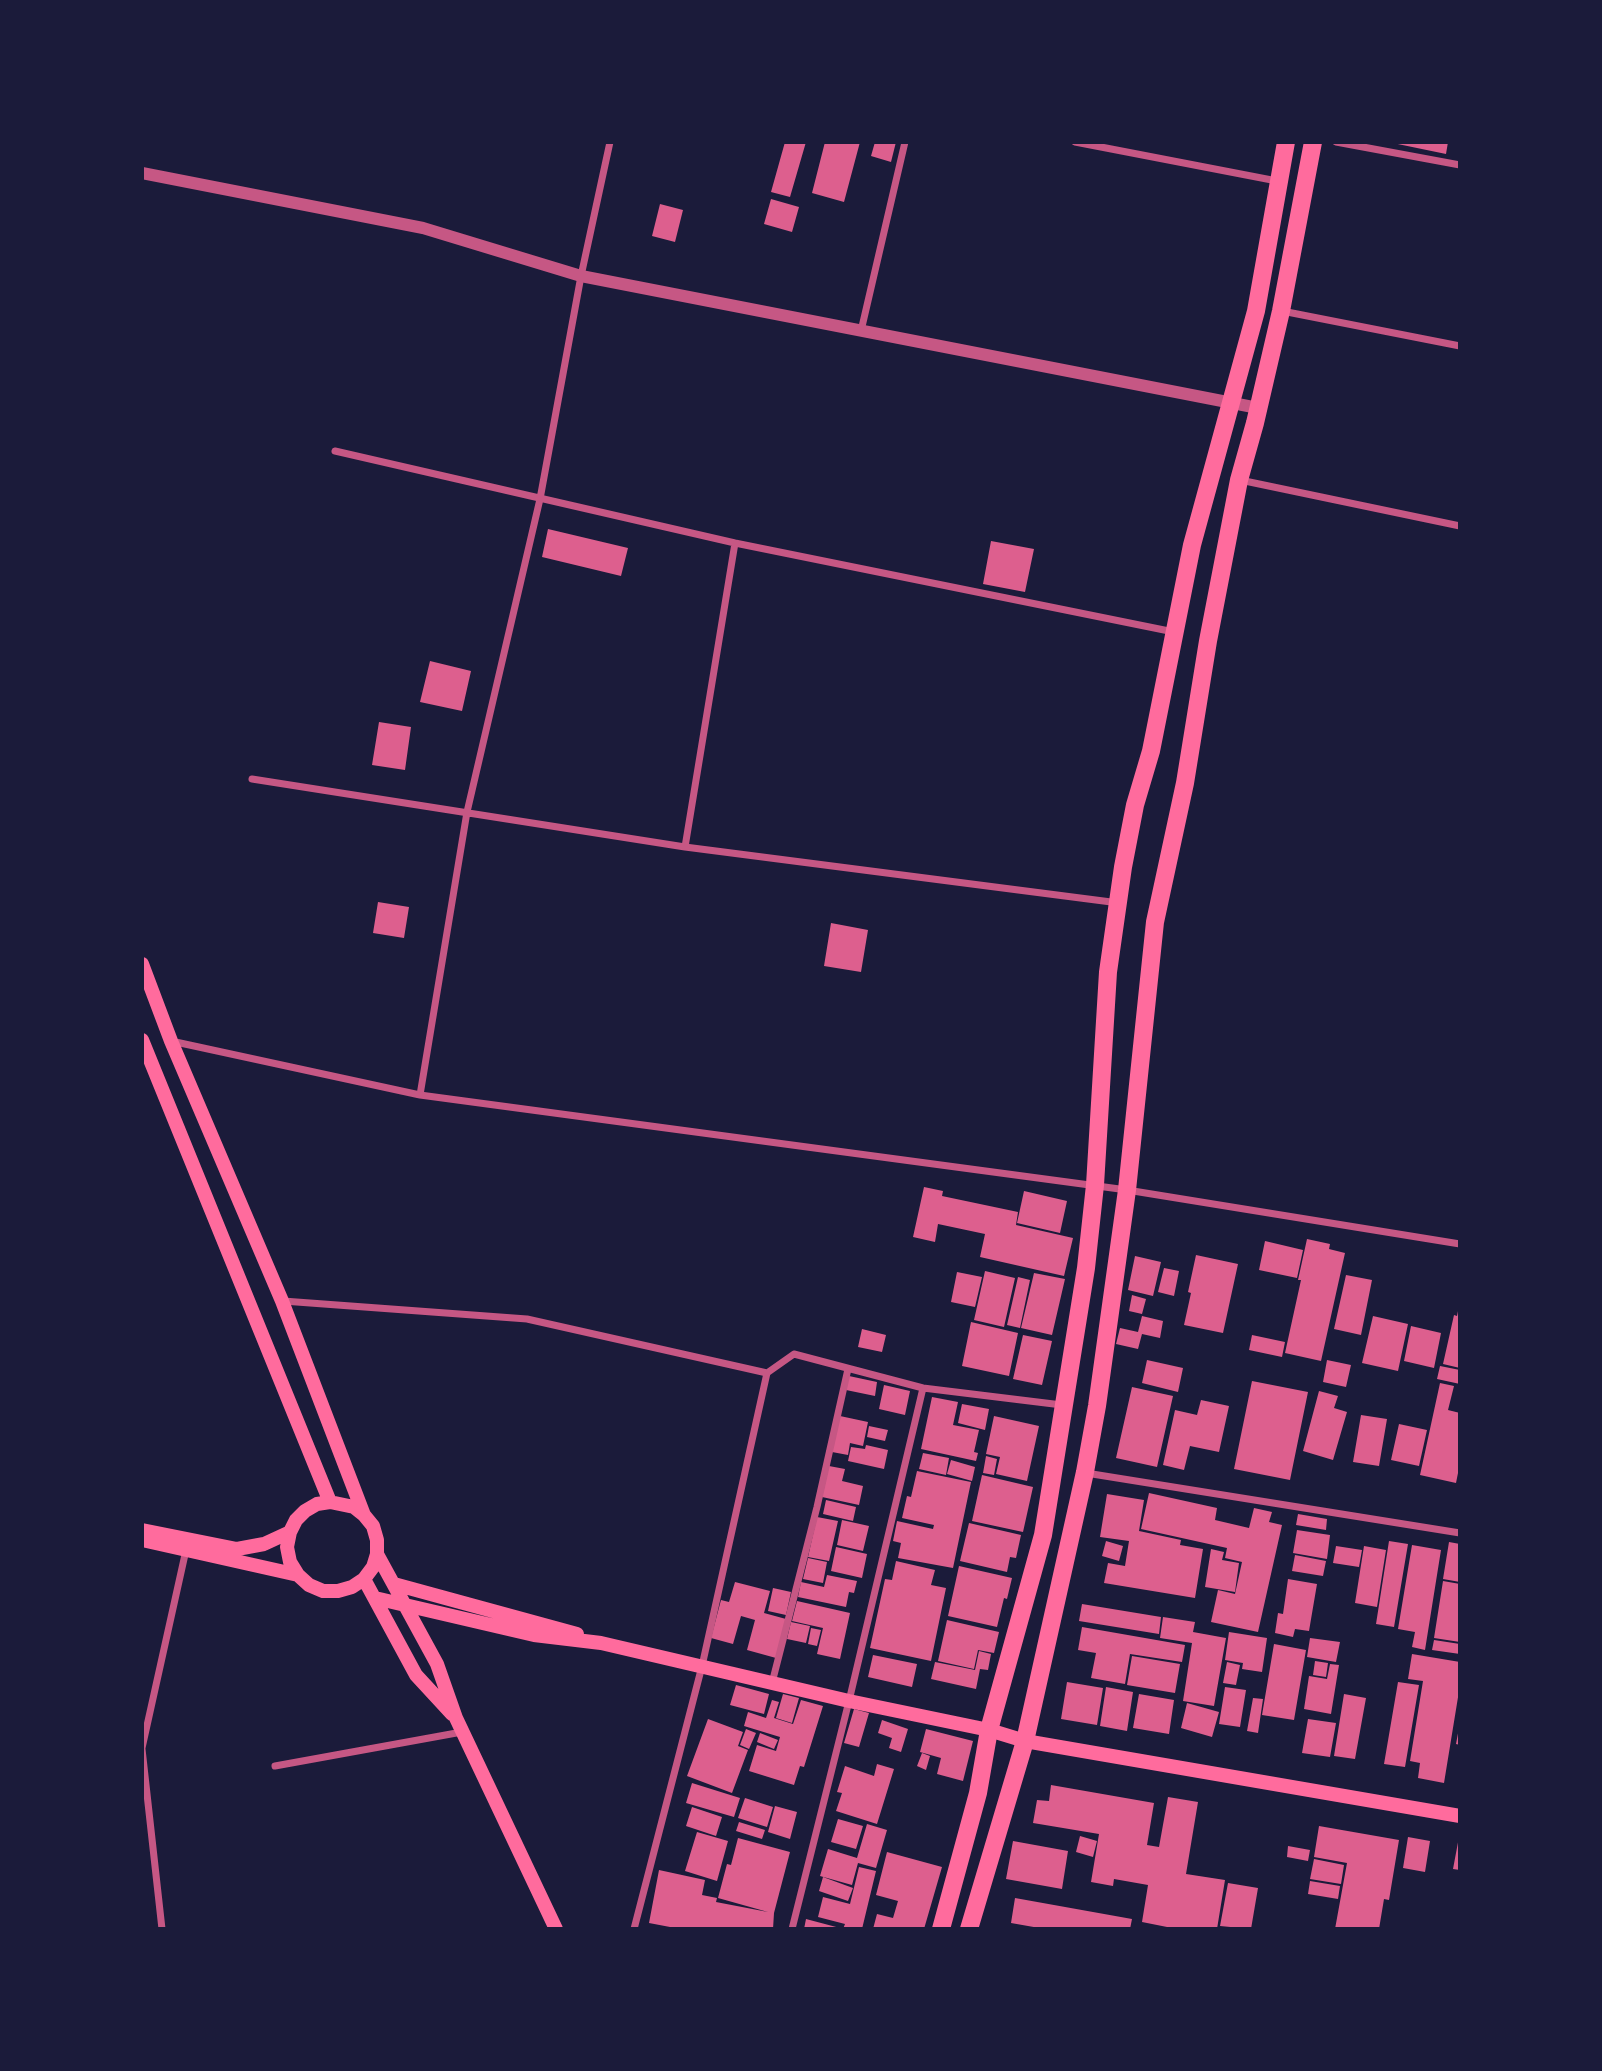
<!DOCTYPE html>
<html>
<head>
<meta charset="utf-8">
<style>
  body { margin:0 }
  #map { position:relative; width:1602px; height:2071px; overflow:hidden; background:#1b1b3a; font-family:Quicksand,sans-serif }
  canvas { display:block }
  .frame { position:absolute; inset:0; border:144px solid #1b1b3a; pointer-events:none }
</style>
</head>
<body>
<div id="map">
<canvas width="1602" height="2071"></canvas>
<div class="frame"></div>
</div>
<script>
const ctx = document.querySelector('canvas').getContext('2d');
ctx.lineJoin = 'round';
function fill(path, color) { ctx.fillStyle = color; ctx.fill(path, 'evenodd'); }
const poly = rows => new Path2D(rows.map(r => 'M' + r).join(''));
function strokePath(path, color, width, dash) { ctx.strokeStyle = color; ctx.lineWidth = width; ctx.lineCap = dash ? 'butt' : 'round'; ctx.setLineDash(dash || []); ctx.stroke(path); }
const building = poly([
  [785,142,806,142,790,197,771,192],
  [825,142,860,142,844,202,812,193],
  [875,142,896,142,891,162,871,156],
  [1388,142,1448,142,1446,154],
  [771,199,799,207,792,232,764,224],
  [660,204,683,210,675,242,652,236],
  [548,529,628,548,621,576,542,557],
  [991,541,1034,549,1025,592,983,584],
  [430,661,471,671,462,711,420,702],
  [379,722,411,727,405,770,372,765],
  [378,902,409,907,404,938,373,933],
  [831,923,868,930,861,972,824,966],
  [924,1187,943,1191,942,1196,1018,1212,1016,1225,1073,1238,1064,1276,980,1257,985,1234,938,1224,935,1242,913,1237],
  [1024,1191,1067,1201,1060,1233,1017,1223],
  [1307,1239,1330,1244,1329,1249,1345,1253,1321,1361,1285,1353,1301,1280,1298,1280],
  [1265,1241,1303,1250,1297,1278,1259,1270],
  [1196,1255,1238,1264,1223,1333,1184,1325,1191,1293,1188,1292],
  [1135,1256,1161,1262,1153,1296,1128,1290],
  [1164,1268,1179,1271,1174,1296,1158,1292],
  [985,1271,1015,1278,1004,1327,974,1320],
  [957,1272,982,1277,975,1307,951,1302],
  [1034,1273,1065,1279,1052,1335,1021,1328],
  [1346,1275,1372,1280,1361,1335,1334,1329],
  [1018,1277,1030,1280,1020,1328,1007,1325],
  [1132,1295,1146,1299,1142,1314,1129,1311],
  [1459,1306,1460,1306,1460,1368,1443,1364,1454,1315,1457,1316],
  [1142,1316,1163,1321,1160,1338,1142,1334,1138,1349,1116,1344,1120,1328,1138,1332],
  [1373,1316,1408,1324,1398,1371,1362,1363],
  [971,1322,1018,1333,1009,1376,962,1366],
  [1411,1326,1441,1333,1434,1368,1404,1361],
  [862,1329,886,1335,882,1352,858,1347],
  [1023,1335,1052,1341,1042,1385,1013,1379],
  [1252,1335,1285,1342,1282,1357,1249,1350],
  [1147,1360,1183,1368,1178,1392,1142,1383],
  [1327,1360,1351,1365,1346,1387,1323,1382],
  [1440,1366,1460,1370,1460,1384,1437,1379],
  [849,1376,877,1382,875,1396,846,1390],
  [1252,1381,1308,1392,1290,1480,1234,1469],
  [1440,1383,1454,1386,1448,1410,1460,1413,1460,1463,1456,1483,1420,1475],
  [884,1385,910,1391,905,1415,879,1409],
  [1132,1387,1173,1396,1157,1467,1116,1458],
  [1319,1391,1338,1396,1334,1408,1347,1412,1333,1460,1303,1451],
  [932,1397,958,1402,953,1425,979,1430,974,1452,978,1453,976,1461,921,1449],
  [1201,1400,1229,1406,1219,1452,1190,1446,1184,1470,1163,1465,1175,1410,1197,1415],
  [962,1404,989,1409,985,1430,958,1423],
  [1361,1415,1387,1419,1379,1466,1353,1462],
  [840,1416,868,1422,863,1446,850,1443,848,1455,832,1452],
  [994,1416,1039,1426,1027,1481,996,1474,1000,1457,986,1454],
  [1399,1424,1427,1430,1419,1466,1391,1460],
  [869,1426,888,1430,885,1441,867,1437],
  [866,1445,888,1450,884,1469,848,1461,851,1447,865,1449],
  [923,1453,949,1458,946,1475,919,1469],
  [986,1456,997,1459,994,1475,983,1473],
  [951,1460,975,1467,972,1481,947,1474],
  [829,1466,845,1469,842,1481,863,1486,859,1505,822,1497],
  [917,1471,971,1482,953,1568,898,1558,901,1543,893,1541,897,1521,933,1529,934,1525,902,1518,907,1496,911,1497],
  [982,1475,1033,1487,1023,1532,972,1521],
  [1149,1493,1217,1508,1215,1520,1249,1528,1254,1508,1272,1512,1269,1522,1282,1525,1258,1632,1211,1622,1218,1590,1235,1594,1242,1562,1225,1558,1227,1548,1141,1529],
  [1107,1494,1144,1500,1139,1531,1181,1540,1180,1545,1203,1549,1195,1598,1104,1583,1108,1563,1125,1566,1129,1541,1100,1537],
  [826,1500,856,1507,853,1521,823,1514],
  [1298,1514,1327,1519,1326,1530,1296,1525],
  [817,1517,838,1521,829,1561,808,1557],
  [842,1520,869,1526,863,1551,837,1545],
  [969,1523,1021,1535,1016,1558,1010,1557,1007,1572,960,1561],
  [1297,1530,1330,1535,1327,1559,1293,1553],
  [1106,1541,1123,1546,1119,1561,1102,1556],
  [1389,1541,1408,1544,1394,1627,1376,1624],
  [1449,1542,1460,1544,1460,1582,1443,1579],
  [1412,1545,1441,1550,1425,1650,1412,1647,1415,1632,1398,1629],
  [1336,1546,1362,1550,1359,1567,1333,1563],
  [1364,1546,1386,1550,1377,1607,1355,1603],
  [836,1547,867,1554,862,1578,831,1571],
  [1211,1549,1224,1552,1222,1560,1239,1563,1235,1592,1205,1587],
  [1295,1555,1326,1561,1323,1576,1292,1571],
  [808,1558,827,1562,823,1583,803,1579],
  [896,1561,935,1570,931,1585,946,1588,931,1661,870,1648,885,1579,892,1580],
  [959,1566,1012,1578,1007,1599,1004,1598,997,1627,948,1616],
  [827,1575,857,1581,854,1593,849,1592,846,1607,798,1597,801,1582,824,1587],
  [1288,1579,1317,1584,1309,1631,1295,1629,1293,1637,1275,1633,1278,1613,1283,1614],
  [1443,1581,1460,1584,1460,1642,1434,1638],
  [735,1582,770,1591,764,1613,786,1619,776,1658,747,1650,755,1620,741,1616,733,1644,711,1638,721,1600,729,1602],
  [773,1588,791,1592,786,1615,768,1611],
  [797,1601,850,1613,840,1659,817,1654,823,1628,792,1621],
  [1082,1604,1161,1617,1159,1634,1079,1621],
  [1163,1617,1195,1622,1193,1632,1226,1638,1214,1706,1183,1701,1192,1643,1160,1638],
  [947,1620,999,1632,994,1653,978,1650,974,1669,938,1661],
  [791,1622,810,1626,806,1643,787,1639],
  [1082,1627,1185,1645,1182,1662,1130,1654,1125,1684,1091,1678,1096,1653,1078,1650],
  [811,1628,821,1630,817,1646,808,1644],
  [1229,1632,1267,1638,1262,1672,1242,1669,1243,1663,1225,1660],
  [1310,1638,1340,1642,1336,1662,1307,1657],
  [1434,1640,1460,1644,1460,1654,1432,1650],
  [1274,1644,1306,1650,1294,1720,1262,1715],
  [979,1651,991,1654,988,1670,980,1669,976,1689,931,1679,935,1662,975,1670],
  [1412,1654,1460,1662,1460,1685,1444,1783,1418,1778,1420,1763,1410,1761,1423,1681,1408,1679],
  [873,1655,917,1664,912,1687,868,1677],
  [1132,1656,1180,1664,1175,1693,1127,1685],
  [1315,1661,1328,1663,1326,1677,1313,1675],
  [1227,1662,1240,1665,1236,1685,1223,1683],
  [1330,1664,1339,1665,1331,1714,1304,1709,1309,1676,1327,1679],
  [1067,1682,1103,1688,1097,1725,1061,1719],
  [1398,1682,1419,1685,1405,1767,1384,1764],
  [736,1685,769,1694,764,1714,730,1705],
  [1106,1687,1133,1692,1127,1731,1100,1726],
  [1225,1687,1246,1690,1240,1727,1219,1724],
  [783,1694,799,1698,792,1723,776,1718],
  [1139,1694,1174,1700,1169,1734,1133,1728],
  [1344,1694,1366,1698,1355,1759,1334,1756],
  [1253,1698,1263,1699,1258,1733,1247,1731],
  [772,1700,779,1702,774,1718,793,1724,801,1700,823,1706,804,1767,800,1766,794,1785,749,1771,757,1745,776,1751,780,1737,744,1726,748,1712,766,1718],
  [1187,1703,1219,1712,1212,1737,1181,1728],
  [854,1709,869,1713,859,1747,844,1743],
  [708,1719,743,1732,738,1746,748,1750,732,1793,687,1776],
  [1308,1719,1336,1723,1330,1757,1302,1753],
  [882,1720,908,1729,901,1752,889,1748,892,1738,878,1733],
  [1459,1728,1460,1728,1460,1745,1456,1744],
  [746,1729,756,1733,749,1749,740,1745],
  [926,1729,973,1741,963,1781,937,1774,941,1758,920,1752],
  [760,1733,778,1740,774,1749,757,1742],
  [922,1753,930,1756,926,1770,917,1766],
  [877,1764,894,1769,877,1824,836,1811,842,1793,837,1792,845,1766,874,1776],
  [692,1783,740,1798,734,1817,686,1803],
  [1051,1785,1154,1803,1147,1845,1159,1847,1168,1797,1198,1802,1186,1874,1225,1880,1217,1929,1177,1929,1142,1922,1148,1885,1114,1879,1113,1886,1091,1882,1099,1834,1033,1823,1037,1800,1049,1801],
  [745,1798,773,1807,767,1827,738,1818],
  [775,1806,797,1812,790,1839,768,1832],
  [692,1807,722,1817,716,1836,686,1826],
  [838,1819,863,1826,856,1849,831,1842],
  [739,1822,765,1830,762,1839,736,1831],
  [867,1824,887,1830,876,1868,858,1863,852,1885,820,1876,828,1849,857,1858],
  [1319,1826,1399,1840,1389,1900,1384,1899,1379,1929,1335,1929,1347,1863,1314,1857],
  [697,1832,728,1841,717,1881,685,1871],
  [1080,1836,1097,1841,1093,1857,1076,1852],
  [1408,1837,1430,1841,1425,1872,1403,1868],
  [1459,1837,1460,1837,1460,1870,1453,1869],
  [738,1838,790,1852,774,1913,773,1929,669,1929,670,1927,649,1923,659,1870,705,1880,702,1895,717,1898,716,1902,768,1912,718,1898,727,1864,731,1865],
  [1013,1841,1068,1851,1062,1889,1006,1879],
  [1288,1846,1310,1850,1308,1861,1287,1857],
  [887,1852,942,1867,924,1929,873,1929,877,1914,893,1918,898,1901,876,1895],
  [1314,1859,1344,1865,1341,1884,1310,1879],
  [859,1867,876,1871,862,1929,843,1929,845,1924,818,1917,823,1897,850,1904],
  [823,1877,853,1888,848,1901,819,1891],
  [1310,1881,1340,1886,1338,1899,1308,1894],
  [1228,1883,1258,1888,1251,1929,1220,1926],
  [1015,1898,1132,1919,1130,1929,1045,1929,1011,1923],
  [806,1919,840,1928,840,1929,804,1929]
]);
const minor = poly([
  [1075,142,1277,181],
  [1336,142,1460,165],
  [1282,311,1460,346],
  [861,331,905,142],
  [335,451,735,543,1174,632],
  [1240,480,1460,526],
  [252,779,685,847,1119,903],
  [685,847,735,543],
  [171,1041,420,1095,1127,1190,1460,1244],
  [420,1095,467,812,540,499,581,276,610,142],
  [283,1301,527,1319,767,1373,794,1354,923,1388,1062,1405],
  [1086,1473,1460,1533],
  [772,1683,817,1507,848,1369],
  [142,1748,186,1550],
  [142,1749,162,1929],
  [275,1766,462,1732],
  [634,1929,702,1666,767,1373],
  [792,1929,849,1701,923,1388]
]);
const tertiary = poly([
  [142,173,423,228,581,276,1258,408]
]);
const secondary = poly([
  [142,964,171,1041,282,1301,364,1515],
  [142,1040,330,1502],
  [142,1530,237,1549,264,1544,290,1532],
  [142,1540,298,1575,309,1585,323,1591,338,1591,352,1587,364,1579,373,1567,377,1554,377,1540,373,1526,364,1515,354,1507,330,1502,317,1504,305,1511,296,1520,290,1532,287,1547,290,1562,298,1575],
  [377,1554,437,1664,456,1718,556,1929],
  [364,1579,416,1675,452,1714],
  [394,1584,577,1634],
  [375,1598,534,1635,601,1643,849,1701,989,1730,1025,1741,1460,1816]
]);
const trunk = poly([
  [941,1929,978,1793,989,1730,1043,1535,1086,1268,1095,1185,1108,972,1123,867,1135,805,1151,751,1192,545,1256,311,1286,142],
  [969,1929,1025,1741,1085,1472,1097,1406,1127,1190,1155,922,1185,783,1208,641,1239,480,1255,423,1281,311,1313,142]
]);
fill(building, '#dd5f8e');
strokePath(minor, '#c65784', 7);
strokePath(tertiary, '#c65784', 12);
strokePath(secondary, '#ff6b9d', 14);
strokePath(trunk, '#ff6b9d', 18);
</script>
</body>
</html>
